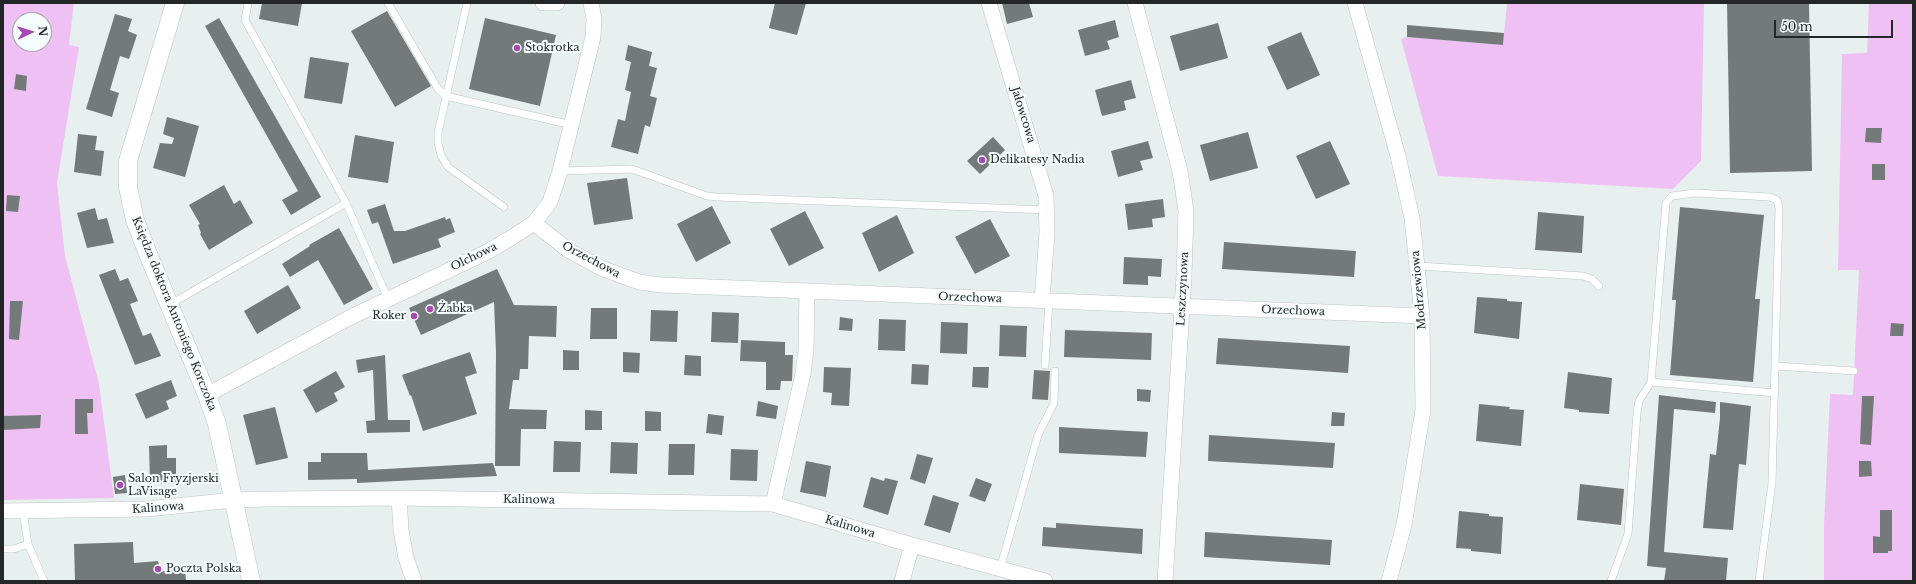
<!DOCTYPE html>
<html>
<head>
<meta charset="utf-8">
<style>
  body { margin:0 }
  #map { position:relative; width:1916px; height:584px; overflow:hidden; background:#e8f0ef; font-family:"Libre Baskerville",serif }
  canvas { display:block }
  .frame { position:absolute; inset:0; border:4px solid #242727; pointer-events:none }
  .north { position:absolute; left:12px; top:12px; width:40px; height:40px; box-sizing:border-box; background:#f6fdfd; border:1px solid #a2a7a7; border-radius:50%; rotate:86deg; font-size:11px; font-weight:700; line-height:16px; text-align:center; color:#242727 }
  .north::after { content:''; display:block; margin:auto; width:14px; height:18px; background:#a749b2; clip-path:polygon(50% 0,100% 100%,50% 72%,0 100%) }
  .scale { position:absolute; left:1774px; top:20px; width:119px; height:18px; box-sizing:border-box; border:2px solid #242727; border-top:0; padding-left:5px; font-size:12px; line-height:14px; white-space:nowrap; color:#242727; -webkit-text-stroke:3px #f6fdfd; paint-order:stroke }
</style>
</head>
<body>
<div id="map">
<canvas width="1916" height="584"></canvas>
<div class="frame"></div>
<div class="north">N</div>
<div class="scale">50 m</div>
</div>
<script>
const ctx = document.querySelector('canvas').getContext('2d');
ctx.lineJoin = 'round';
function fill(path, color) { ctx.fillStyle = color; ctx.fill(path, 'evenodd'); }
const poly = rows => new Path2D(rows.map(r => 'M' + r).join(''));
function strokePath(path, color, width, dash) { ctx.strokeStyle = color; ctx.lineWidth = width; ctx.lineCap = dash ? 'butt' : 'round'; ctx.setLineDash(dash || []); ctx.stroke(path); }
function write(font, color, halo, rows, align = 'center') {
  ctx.font = font + ' "Libre Baskerville",serif'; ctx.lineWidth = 4; ctx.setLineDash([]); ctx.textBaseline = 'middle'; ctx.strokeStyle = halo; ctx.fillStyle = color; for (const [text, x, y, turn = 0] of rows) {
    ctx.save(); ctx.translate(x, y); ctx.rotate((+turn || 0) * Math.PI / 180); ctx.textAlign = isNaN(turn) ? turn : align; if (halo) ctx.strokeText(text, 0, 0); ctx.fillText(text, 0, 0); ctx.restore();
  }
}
const green = poly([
  [3,3,74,3,69,45,79,47,57,183,65,256,99,384,114,498,3,500],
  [20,20,44,20,44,44,20,44],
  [1507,3,1704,3,1701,161,1673,189,1438,176,1401,39,1407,37,1503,45],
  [1869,3,1913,3,1913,581,1824,581,1824,525,1830,394,1853,395,1859,270,1838,270,1842,54,1867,53]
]);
const building = poly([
  [262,3,302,3,298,26,259,19],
  [775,3,806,3,797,35,769,28],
  [1002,3,1029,3,1033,17,1007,24],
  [1727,3,1809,3,1812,171,1730,173],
  [387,11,431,86,395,107,351,31],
  [115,14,132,19,128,31,137,35,129,59,120,56,110,90,119,93,112,117,86,109],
  [219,18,321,197,291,215,282,200,298,191,205,26],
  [485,18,556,35,540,106,469,89],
  [1115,20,1119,37,1107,41,1110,49,1085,56,1078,30],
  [1218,23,1228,58,1180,71,1170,36],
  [1407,25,1504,33,1503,45,1407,37],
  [1301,32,1320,75,1287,90,1267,47],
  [628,45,652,52,649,66,657,68,650,96,657,98,650,127,645,125,638,154,611,147,618,119,625,121,631,92,625,90,631,62,625,60],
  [310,57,349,63,342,104,304,98],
  [16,74,27,76,26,91,14,89],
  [1131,80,1136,98,1124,101,1126,110,1102,116,1095,90],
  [167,117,199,126,185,177,153,168,160,143,172,144,174,138,163,134],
  [1866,128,1882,128,1881,143,1865,142],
  [1248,132,1258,168,1210,181,1200,145],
  [78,134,97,136,95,150,104,151,101,176,74,172],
  [355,135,394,142,388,183,348,177],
  [993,137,1005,150,980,174,967,161],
  [1148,141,1153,158,1140,161,1143,170,1118,177,1111,151],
  [1330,141,1350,184,1316,199,1296,156],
  [1872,164,1885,164,1885,180,1872,180],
  [627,178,633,219,594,225,587,183],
  [224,185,234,204,240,200,253,223,209,250,200,234,201,233,198,225,200,224,189,205],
  [7,195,20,196,18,212,6,211],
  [1163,199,1165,217,1152,219,1153,227,1128,230,1125,204],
  [385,204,394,231,405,231,445,217,446,220,450,218,455,232,438,239,441,247,393,264,378,222,372,224,367,210],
  [712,206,731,243,696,262,677,224],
  [1680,207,1764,215,1755,299,1760,299,1753,382,1670,375,1676,300,1672,300],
  [95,208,98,220,107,218,114,243,87,248,77,213],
  [805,211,824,248,789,266,770,229],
  [1538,212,1584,216,1582,253,1535,250],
  [897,215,914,253,879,272,862,233],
  [990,219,1010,256,975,274,955,237],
  [339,228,373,289,344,305,318,260,290,277,282,264,310,246,309,245],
  [1224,242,1356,251,1354,277,1222,269],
  [1124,257,1162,259,1161,277,1148,276,1148,285,1123,284],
  [115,269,120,281,128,278,138,301,130,304,143,336,151,333,161,356,135,365,99,275],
  [497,269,514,305,557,306,556,337,529,336,528,369,520,369,519,380,513,380,509,409,547,410,546,429,521,429,520,466,495,466,496,353,494,302,421,335,409,308],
  [288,285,301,308,257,334,244,311],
  [1477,297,1507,299,1507,301,1522,302,1519,339,1474,333],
  [10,301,23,301,19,340,9,339],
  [591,308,617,308,617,339,590,339],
  [651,310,678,311,677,342,650,341],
  [712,312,739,313,738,343,711,342],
  [840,317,853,319,852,331,839,330],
  [879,319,906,320,905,351,878,350],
  [941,322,968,323,967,354,940,353],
  [1891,323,1904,324,1903,336,1890,336],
  [1000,325,1027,326,1026,357,999,356],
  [1065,330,1152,333,1151,360,1064,357],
  [1218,338,1350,346,1348,373,1216,364],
  [741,340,785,342,785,355,793,355,792,381,781,381,780,390,766,390,766,362,740,361],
  [563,350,579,351,579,370,563,370],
  [470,352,477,373,465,377,477,414,423,431,411,395,410,396,402,375],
  [623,352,640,353,639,373,623,372],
  [385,355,388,420,410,420,410,432,367,433,366,421,375,420,373,370,358,373,356,360],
  [685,355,701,356,701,376,684,375],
  [912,364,929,365,928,385,911,384],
  [824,367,851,368,849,406,831,405,832,393,823,392],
  [973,367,989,367,988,388,972,387],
  [1034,370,1050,371,1048,400,1032,399],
  [336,371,345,387,334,393,338,401,316,413,303,390],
  [1568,372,1612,378,1609,414,1579,412,1579,410,1564,408],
  [171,380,177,396,166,401,169,409,146,419,135,394],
  [1137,389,1151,390,1150,402,1137,401],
  [1659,395,1716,402,1715,413,1674,409,1664,552,1728,558,1726,581,1664,581,1666,568,1647,566],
  [1862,396,1874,396,1871,445,1860,444],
  [75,399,93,399,93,413,87,413,88,434,75,434],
  [758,401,778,406,776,419,756,416],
  [1720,402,1751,406,1746,465,1739,464,1733,530,1703,528,1710,454,1716,455,1720,418],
  [1479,404,1510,407,1509,409,1524,410,1521,446,1476,441],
  [275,407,288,458,256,465,243,415],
  [585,410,602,411,602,430,585,430],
  [645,411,661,412,661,431,645,431],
  [1332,412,1345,413,1344,426,1331,426],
  [708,414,724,416,722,435,706,433],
  [41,415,40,428,3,430,3,416],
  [1059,427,1148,432,1146,457,1059,453],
  [1209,435,1335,443,1333,468,1208,461],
  [554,441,581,442,580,472,553,472],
  [611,442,638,443,637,474,610,473],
  [669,444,695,444,694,475,668,475],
  [167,445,167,458,176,458,176,483,150,484,149,446],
  [731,449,758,450,757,481,730,480],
  [321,453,367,453,368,470,493,463,497,476,357,483,357,479,308,480,308,462,321,462],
  [917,454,933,458,925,484,910,479],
  [806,461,831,466,826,497,800,492],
  [1859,461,1871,461,1872,476,1859,477],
  [125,475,127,493,115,494,113,477],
  [871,477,884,481,885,478,898,481,888,515,863,507],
  [976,478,992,484,985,502,969,496],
  [1580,484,1624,489,1621,525,1577,520],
  [933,495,959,503,950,533,924,525],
  [1880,510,1892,510,1892,551,1888,551,1888,553,1873,553,1873,536,1880,537],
  [1459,511,1489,514,1489,516,1503,517,1501,554,1471,551,1471,549,1456,548],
  [1056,523,1143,529,1142,554,1042,546,1043,527,1056,528],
  [1205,532,1332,540,1330,565,1204,557],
  [133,542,134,563,158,561,161,572,179,567,179,569,185,569,186,581,75,581,74,544]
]);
const service = poly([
  [248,3,245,20,346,203,388,299],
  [388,3,438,89,446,96,572,125],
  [467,3,438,133,438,143,441,155,448,167,504,207],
  [560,171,632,169,707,196,717,197,1047,210],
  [1418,266,1583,276,1592,279,1599,286],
  [169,305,346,203],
  [1045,365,1049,301],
  [1776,366,1854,371],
  [1651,382,1775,393],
  [28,544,44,581],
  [3,549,14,549,28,544,23,511],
  [1000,569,1038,435,1054,403,1055,371],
  [1611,581,1628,534,1637,413,1639,401,1651,382,1666,203,1672,196,1695,193,1770,197,1777,200,1779,208,1772,483,1759,581]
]);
const minor = poly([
  [543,3,557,3],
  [989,3,1046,196,1047,233,1042,300],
  [1135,3,1180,171,1186,211,1184,276,1165,581],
  [1355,3,1398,156,1412,218,1422,316,1423,410,1404,525,1389,581],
  [534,223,568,250,601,268,639,282,661,285,1422,316],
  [207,395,349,318,487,252,514,236,534,223,550,202,560,171,593,37,594,19,591,3],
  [399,498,401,530,406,558,414,581],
  [773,504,803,374,806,350,807,291],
  [3,511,147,509,234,500,269,499,399,498,773,504,912,545,1045,581],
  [902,581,912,545]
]);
const tertiary = poly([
  [175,3,128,161,128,187,135,220,148,254,207,395,217,424,251,581]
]);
const markers = [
  [517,48,4,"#a749b2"],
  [982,160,4,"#a749b2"],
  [430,309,4,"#a749b2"],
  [414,316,4,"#a749b2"],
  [120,485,4,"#a749b2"],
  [158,569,4,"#a749b2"]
];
const poiNames = [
  ["Stokrotka",525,48],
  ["Delikatesy Nadia",990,160],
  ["Żabka",438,309],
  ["Roker",406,316,"right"],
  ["Salon Fryzjerski",128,479],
  ["LaVisage",128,492],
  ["Poczta Polska",166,569]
];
const streetNames = [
  ["Jałowcowa",1023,115,73],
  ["Olchowa",474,257,-26],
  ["Orzechowa",591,260,28],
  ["Leszczynowa",1183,289,-87],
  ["Modrzewiowa",1419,290,-95],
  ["Orzechowa",970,298,2],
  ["Orzechowa",1293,311,2],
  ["Księdza doktora Antoniego Korczoka",174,314,68],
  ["Kalinowa",529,500,1],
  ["Kalinowa",158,508,-4],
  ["Kalinowa",850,527,17]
];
fill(green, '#efc0f3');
fill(building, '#747a7a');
strokePath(service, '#bcc3c3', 8);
strokePath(minor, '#bcc3c3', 16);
strokePath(tertiary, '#bcc3c3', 19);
strokePath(service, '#fff', 7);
strokePath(minor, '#fff', 15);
strokePath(tertiary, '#fff', 18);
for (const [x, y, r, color] of markers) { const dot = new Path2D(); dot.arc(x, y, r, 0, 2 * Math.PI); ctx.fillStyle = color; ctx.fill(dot); strokePath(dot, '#f6fdfd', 1.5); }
write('11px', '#242727', '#f6fdfd', poiNames, 'left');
write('11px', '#242727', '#f6fdfd', streetNames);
</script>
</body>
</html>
